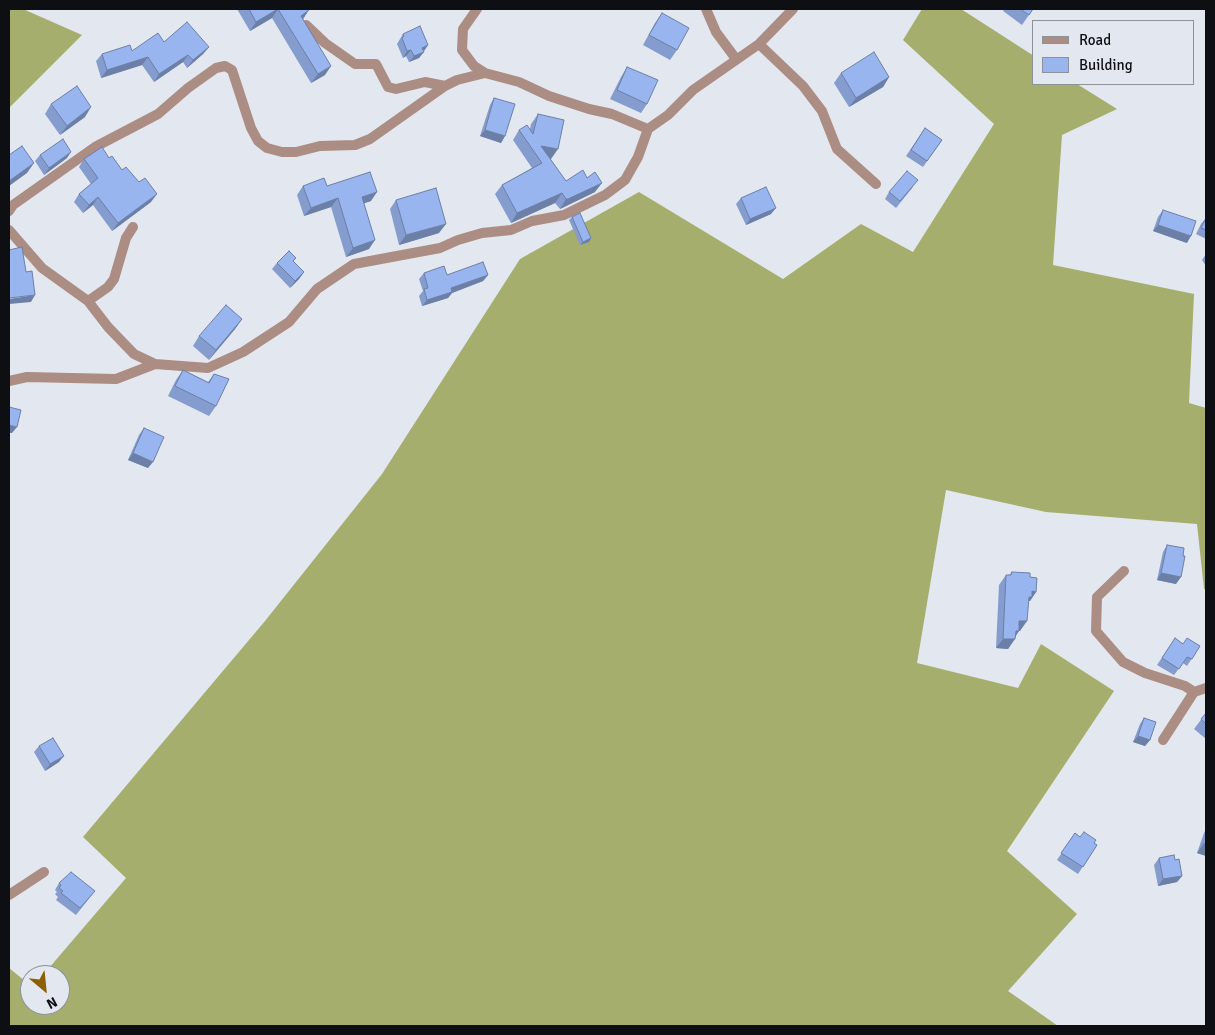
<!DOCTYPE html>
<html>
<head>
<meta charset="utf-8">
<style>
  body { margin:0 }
  #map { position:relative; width:1215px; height:1035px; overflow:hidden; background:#e3e7ef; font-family:Signika,sans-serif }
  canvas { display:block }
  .frame { position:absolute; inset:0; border:10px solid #0e0f12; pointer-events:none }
  .legend { position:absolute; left:1032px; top:20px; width:162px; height:65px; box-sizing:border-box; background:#e3e7ef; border:1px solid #8e9197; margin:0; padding:6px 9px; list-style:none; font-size:15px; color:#0e0f12 }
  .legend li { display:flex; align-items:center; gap:10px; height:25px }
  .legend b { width:25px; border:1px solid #8e9197 }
  .north { position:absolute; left:20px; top:965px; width:50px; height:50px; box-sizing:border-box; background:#e3e7ef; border:1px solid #8e9197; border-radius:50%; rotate:152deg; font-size:14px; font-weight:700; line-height:20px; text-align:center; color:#0e0f12 }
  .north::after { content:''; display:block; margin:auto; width:18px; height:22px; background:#8b5f03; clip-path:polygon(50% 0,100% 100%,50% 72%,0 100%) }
</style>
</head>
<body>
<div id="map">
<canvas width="1215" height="1035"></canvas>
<div class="frame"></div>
<ul class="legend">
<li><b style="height:6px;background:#ac8d84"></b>Road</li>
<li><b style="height:14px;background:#99b5ef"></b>Building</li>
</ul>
<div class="north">N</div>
</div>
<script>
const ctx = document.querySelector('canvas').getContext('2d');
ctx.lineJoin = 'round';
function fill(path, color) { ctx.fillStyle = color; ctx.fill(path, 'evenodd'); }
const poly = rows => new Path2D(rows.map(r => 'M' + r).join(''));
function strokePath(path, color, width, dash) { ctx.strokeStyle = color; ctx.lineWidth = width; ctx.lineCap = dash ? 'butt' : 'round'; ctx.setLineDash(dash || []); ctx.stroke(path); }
const forest = poly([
  [9,9,23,9,82,35,9,108],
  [922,9,961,9,1034,56,1034,84,1077,84,1117,109,1062,135,1053,265,1194,294,1189,403,1206,408,1206,590,1204,589,1197,524,1046,512,946,490,917,663,1018,688,1041,644,1114,691,1007,851,1077,914,1008,991,1058,1026,9,1026,9,968,30,985,30,1005,60,1005,60,975,43,975,126,878,83,837,265,621,382,474,520,259,639,192,783,279,861,224,913,252,994,124,903,40]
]);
const street = poly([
  [477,9,463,29,462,50,474,66,485,73,519,82,549,96,589,109,612,114,648,129],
  [706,9,716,32,736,59],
  [306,25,325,43,355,64,376,64,388,87,396,89,425,82,445,86,457,80,485,73],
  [759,44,803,86,822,111,837,149,876,184],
  [9,211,13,205,95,147,158,114,188,88,216,68,225,66,232,70,251,128,258,141,267,148,282,152,296,152,320,146,355,145,370,139,445,86],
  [9,230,42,268,88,301,108,327,134,354,155,364],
  [88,301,108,287,114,279,126,238,133,227],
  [9,381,27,377,116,379,155,364,208,368,243,352,289,322,317,289,354,264,440,248,458,240,482,233,511,230,532,221,564,215,605,195,625,180,638,157,648,129,668,115,693,90,759,44,793,9],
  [1124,571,1097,597,1096,631,1123,662,1145,673,1185,686,1194,692],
  [1163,740,1194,692,1206,688],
  [9,895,44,872]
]);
const wall = poly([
  [237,9,309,9,303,19,325,75,311,83,272,18,250,31],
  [1005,9,1033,9,1022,25,1003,11],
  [662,13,677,50,670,60,643,45,655,23],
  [403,34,428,45,419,58,409,62,406,56,403,58,397,44],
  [164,42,209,47,203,54,187,68,183,62,154,82,142,65,101,78,96,61,102,54,132,51],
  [627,67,647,104,641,113,610,99,621,77],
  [841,73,889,77,883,87,849,107,834,83],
  [494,98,505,136,501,143,480,136,490,105],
  [51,104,85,117,60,135,45,114],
  [538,114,551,159,550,159,566,181,595,192,562,208,560,209,555,203,511,223,495,194,502,185,532,168,513,140,519,130,530,129,531,124],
  [925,128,942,140,923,167,906,156],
  [40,155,67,158,44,175,35,161],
  [109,158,122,170,151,202,112,231,93,205,83,213,74,202,79,194,91,184,79,167,84,159],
  [303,186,327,186,371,201,364,203,369,249,346,257,331,207,304,216,297,195],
  [913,187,896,208,885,199,889,192],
  [741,198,771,214,746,225,736,204],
  [396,200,439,233,399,245,390,209],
  [1163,210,1187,243,1153,231,1158,217],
  [572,217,591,238,589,242,580,245,569,220],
  [1206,218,1206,239,1196,234,1201,224],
  [1206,254,1206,266,1202,260],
  [293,262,304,272,299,279,290,288,272,269,277,263],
  [424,273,447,275,488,275,483,281,452,293,448,298,422,306,419,296,423,291,419,279],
  [242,319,235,329,209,360,193,346,199,336],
  [183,370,208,382,214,374,216,406,209,416,168,396,176,380],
  [144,428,148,468,128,460,139,435],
  [1167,545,1176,584,1157,580,1163,552],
  [1012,572,1030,577,1036,592,1030,601,1029,601,1020,631,1019,631,1008,649,996,648,999,585,1006,575,1009,575],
  [1175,638,1183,644,1200,646,1187,666,1183,663,1174,675,1157,665],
  [1206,713,1206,739,1194,729],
  [1144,718,1150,740,1145,746,1133,742,1140,724],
  [39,746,59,762,45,771,34,752],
  [1206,829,1206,856,1197,853,1204,833],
  [1075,833,1080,837,1097,845,1078,874,1057,860],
  [1159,858,1175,860,1182,876,1177,882,1158,886,1154,865],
  [59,883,95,891,76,915,56,900,58,897,55,894,57,892,55,890]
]);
const shadedWall = poly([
  [278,9,272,18,250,31,256,22],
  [309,10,303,19,301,16],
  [428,45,424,51,422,48],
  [209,47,203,54,187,68,193,60],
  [411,50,406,56,403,58,407,51],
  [424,52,419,58,409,62,414,56],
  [188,55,183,62,154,82,159,74],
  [148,57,142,65,101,78,107,70],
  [331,66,325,75,311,83,318,74],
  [889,77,883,87,849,107,856,98],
  [91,107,85,117,60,135,67,126],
  [485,130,505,136,501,143,480,136],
  [541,146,558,149,551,159,537,156],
  [71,152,67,158,44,175,49,168],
  [34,163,27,173,9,186,9,181],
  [602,183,595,192,560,209,566,199],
  [377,192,371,201,356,206,362,197],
  [562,193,555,203,511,223,517,213],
  [157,194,151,202,112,231,118,223],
  [98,197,93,205,83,213,89,205],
  [338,198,331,207,304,216,311,208],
  [776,208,771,214,746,225,750,219],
  [446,224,439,233,399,245,406,235],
  [1158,225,1191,236,1187,243,1153,231],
  [591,238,589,242,580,245,583,242],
  [375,240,369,249,346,257,353,248],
  [304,272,299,279,290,288,295,281],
  [488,275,483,281,452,293,448,298,422,306,427,300,451,288],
  [35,295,31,302,9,304,9,299],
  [242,319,235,329,209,360,216,350],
  [9,425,17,427,12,433,9,433],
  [133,453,153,462,148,468,128,460],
  [1161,573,1181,577,1176,584,1157,580],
  [1032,591,1036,592,1030,601,1026,601],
  [1019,621,1027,621,1020,631,1013,630],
  [1016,631,1019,631,1013,639,1015,639,1008,649,996,648,1003,639],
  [1138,736,1150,740,1145,746,1133,742],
  [64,756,59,762,45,771,50,764],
  [1204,843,1206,844,1206,856,1197,853],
  [1182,876,1177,882,1158,886,1163,879]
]);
const building = poly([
  [249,9,309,9,309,10,301,16,331,66,318,74,278,9,256,22,249,9],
  [1020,9,1033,9,1029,15,1020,9],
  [662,13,689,28,677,50,649,35,662,13],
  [187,22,209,47,193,60,188,55,159,74,148,57,107,70,102,54,130,45,132,51,158,33,164,42,187,22],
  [420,26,428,45,422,48,424,52,414,56,411,50,407,51,402,38,404,36,403,34,420,26],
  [874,52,889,77,856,98,841,73,874,52],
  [627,67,658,80,647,104,617,90,627,67],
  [77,86,91,107,67,126,51,104,77,86],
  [494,98,515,104,505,136,485,130,494,98],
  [538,114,564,120,558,149,541,146,566,181,583,170,587,178,595,172,602,183,568,199,566,199,562,193,517,213,502,185,542,163,519,130,527,125,533,134,538,114],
  [925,128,942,140,927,161,911,150,925,128],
  [63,139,71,152,49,168,40,155,63,139],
  [22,146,34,163,9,181,9,155,22,146],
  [102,147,109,158,112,156,122,170,126,167,139,182,145,178,157,194,118,223,98,197,89,205,79,194,98,178,84,159,102,147],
  [907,171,918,180,900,201,889,192,907,171],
  [370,172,377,192,362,197,375,240,353,248,338,198,311,208,303,186,324,178,327,186,370,172],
  [766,187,776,208,750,219,741,198,766,187],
  [436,188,446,224,406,235,396,200,436,188],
  [1163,210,1196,221,1191,236,1158,225,1163,210],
  [580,213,591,238,583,242,572,217,580,213],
  [1206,218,1206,230,1201,228,1206,218],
  [22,247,26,272,32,271,35,295,9,298,9,250,22,247],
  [289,251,296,258,293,261,304,272,295,281,277,263,289,251],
  [483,262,488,275,451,288,452,292,427,300,424,289,428,288,424,273,444,266,447,275,483,262],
  [226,305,242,319,216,350,199,336,226,305],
  [183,370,209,383,214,374,229,379,216,406,175,386,183,370],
  [9,407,21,410,17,427,9,425,9,407],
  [144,428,164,437,153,462,133,453,144,428],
  [1167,545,1184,548,1183,556,1185,556,1181,577,1161,573,1167,545],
  [1012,572,1030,573,1030,577,1037,578,1036,592,1032,591,1032,597,1029,597,1027,621,1019,621,1019,631,1016,631,1015,639,1003,639,1006,575,1011,575,1012,572],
  [1175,638,1183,644,1187,638,1200,646,1192,659,1187,657,1179,669,1162,658,1175,638],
  [1206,713,1206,724,1201,719,1206,713],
  [1144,718,1156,722,1150,740,1138,736,1144,718],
  [53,738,64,756,50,764,39,746,53,738],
  [1084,832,1096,840,1094,843,1097,845,1083,867,1061,853,1075,833,1080,837,1084,832],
  [1174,855,1175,860,1179,859,1182,876,1163,879,1159,858,1174,855],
  [71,872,95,891,80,908,61,893,63,891,59,888,61,885,59,883,71,872]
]);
fill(forest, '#a5ae6c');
strokePath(street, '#ac8d84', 10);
fill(wall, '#849cce');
fill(shadedWall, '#6b7fa7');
fill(building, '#99b5ef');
strokePath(building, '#6b7fa7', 1);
</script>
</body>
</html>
